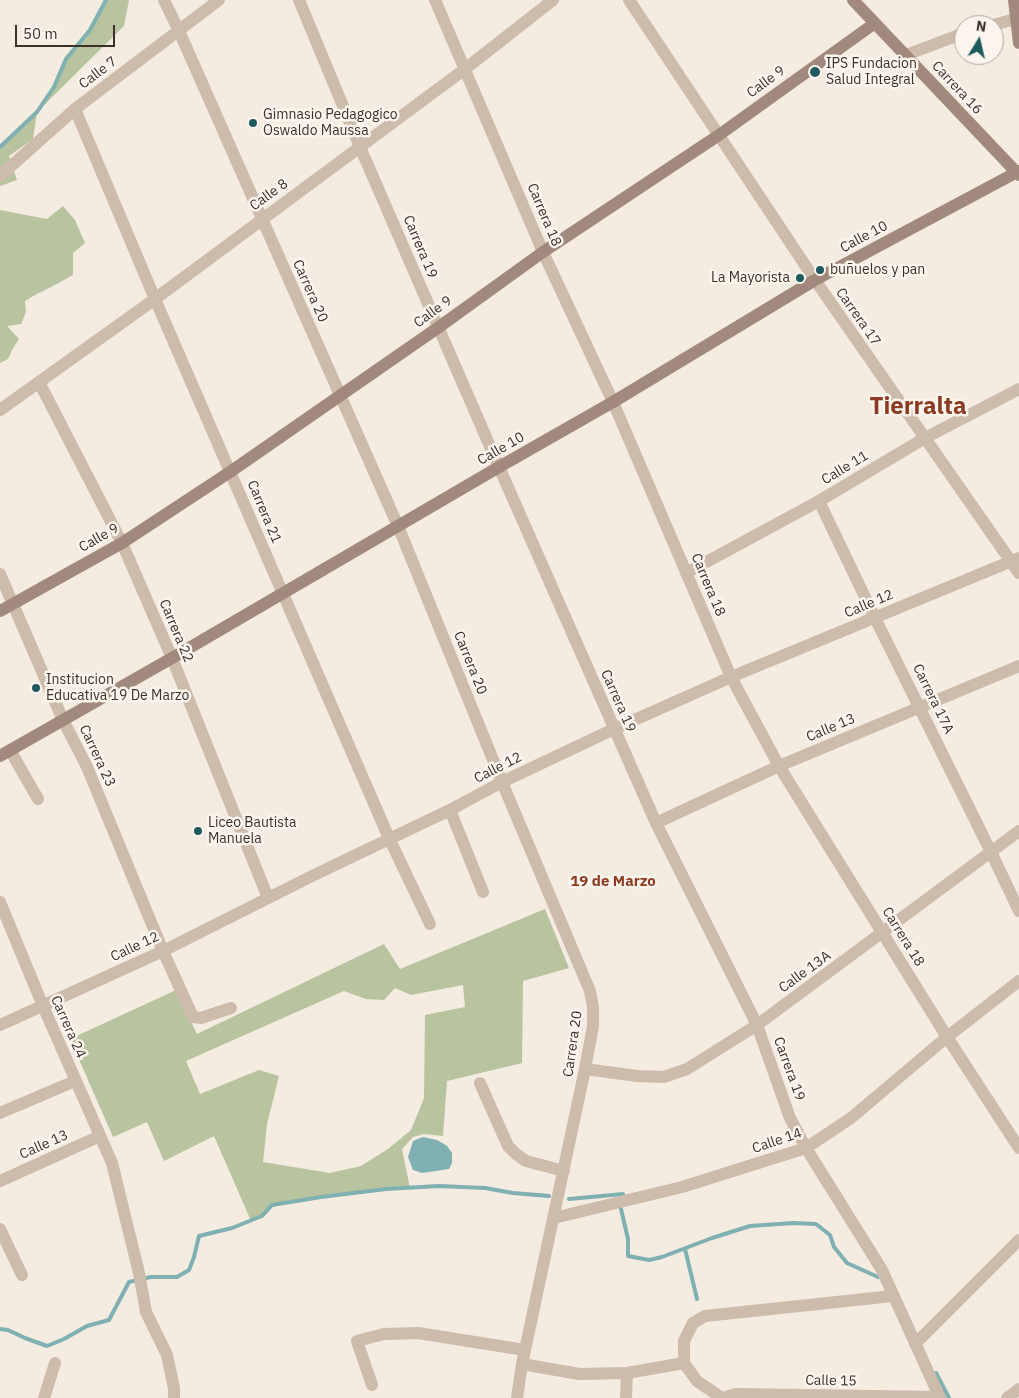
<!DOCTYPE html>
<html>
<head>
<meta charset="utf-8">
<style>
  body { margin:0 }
  #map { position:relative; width:1019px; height:1398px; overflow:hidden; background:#f4ebe1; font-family:"IBM Plex Sans",sans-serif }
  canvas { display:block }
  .north { position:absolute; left:954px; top:15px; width:50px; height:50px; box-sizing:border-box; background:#fbf5ee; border:1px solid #aea6a0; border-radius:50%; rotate:9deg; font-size:14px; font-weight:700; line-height:20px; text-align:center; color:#3b302b }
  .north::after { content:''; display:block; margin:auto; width:18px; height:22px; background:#1f5a5e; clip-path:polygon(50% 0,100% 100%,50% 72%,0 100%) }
  .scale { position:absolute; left:15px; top:25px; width:100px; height:22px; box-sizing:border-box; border:2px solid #3b302b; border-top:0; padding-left:6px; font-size:15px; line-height:18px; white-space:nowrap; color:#3b302b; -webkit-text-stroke:4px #fbf5ee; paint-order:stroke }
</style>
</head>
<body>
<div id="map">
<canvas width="1019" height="1398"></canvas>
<div class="north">N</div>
<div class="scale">50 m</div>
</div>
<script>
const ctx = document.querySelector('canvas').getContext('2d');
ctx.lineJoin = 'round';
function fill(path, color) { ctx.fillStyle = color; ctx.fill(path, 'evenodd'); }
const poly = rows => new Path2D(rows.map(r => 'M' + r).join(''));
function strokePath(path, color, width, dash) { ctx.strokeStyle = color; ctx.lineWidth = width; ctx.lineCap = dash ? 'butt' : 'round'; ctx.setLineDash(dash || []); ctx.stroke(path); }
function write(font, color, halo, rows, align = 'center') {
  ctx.font = font + ' "IBM Plex Sans",sans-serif'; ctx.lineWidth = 5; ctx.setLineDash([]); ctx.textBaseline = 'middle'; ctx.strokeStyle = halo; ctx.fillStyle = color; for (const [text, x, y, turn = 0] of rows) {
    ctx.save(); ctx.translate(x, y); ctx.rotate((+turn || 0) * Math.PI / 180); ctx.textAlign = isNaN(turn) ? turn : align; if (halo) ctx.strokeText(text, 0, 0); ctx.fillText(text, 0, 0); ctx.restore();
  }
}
const green = poly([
  [106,0,129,0,124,26,37,112,33,139,9,156,17,180,0,186,0,147,37,112,54,87,66,59,90,30],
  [63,206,75,220,85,243,73,253,73,275,53,286,35,295,25,301,26,312,21,324,7,326,19,339,12,350,8,359,0,363,0,210,47,219],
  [545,909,569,968,523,981,522,1063,447,1081,443,1136,424,1134,413,1137,402,1149,410,1188,386,1189,321,1197,272,1205,262,1216,251,1221,214,1136,164,1161,147,1122,113,1137,70,1039,176,990,197,1034,384,944,400,969],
  [463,985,465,1007,425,1015,424,1098,411,1130,388,1149,361,1166,330,1173,263,1162,267,1124,279,1076,259,1070,200,1094,186,1061,344,991,366,999,384,1000,395,988,411,995]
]);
const water = poly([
  [423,1137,437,1140,447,1146,452,1153,452,1163,449,1169,422,1173,413,1170,408,1157,413,1141]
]);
const stream = poly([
  [0,147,37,112,54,87,66,59,90,30,106,0],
  [569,1199,623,1194],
  [621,1209,628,1239,628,1256,649,1260,662,1257,712,1238,750,1226,793,1223,816,1224,830,1235,834,1247,847,1263,878,1277],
  [685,1249,697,1299],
  [0,1329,8,1330,25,1338,47,1346,64,1339,87,1326,109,1320,129,1282,151,1277,177,1277,189,1270,194,1257,199,1236,232,1228,262,1216,272,1205,321,1197,386,1189,439,1186,485,1188,513,1193,549,1196],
  [936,1373,949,1398]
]);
const minor = poly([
  [164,0,179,31,398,526,502,782,590,991,593,1007,593,1026,585,1069,522,1364,517,1398],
  [299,0,360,147,499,467,656,823,757,1025,790,1118,806,1148,882,1270,940,1398],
  [435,0,543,252,613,402,731,677,779,766,947,1037,1019,1148],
  [629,0,815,280,1019,573],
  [993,25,1019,18],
  [906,55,964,33],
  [75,109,155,299,389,838,430,924],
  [0,176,75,109,219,0],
  [39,382,122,543,172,658,268,898],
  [0,410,155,299,465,69,553,0],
  [819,501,875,618,991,852,1019,911],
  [686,573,819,501,925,438,1019,389],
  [0,574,63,720,87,767,163,951,193,1017,201,1018,231,1008],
  [10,750,38,799],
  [450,810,483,892],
  [656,823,779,766,1019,666],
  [0,902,43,1006,112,1163,139,1273,146,1312,167,1355,174,1388,174,1398],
  [0,1025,163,951,314,875,450,810,502,782,614,729,731,677,1019,558],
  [585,1069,637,1076,664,1077,687,1069,757,1025,1019,831],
  [480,1083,508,1146,516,1154,526,1161,564,1171],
  [0,1113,75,1081],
  [0,1181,100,1136],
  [554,1218,682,1187,806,1148,851,1118,947,1037,1019,981],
  [0,1229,22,1275],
  [893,1296,705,1316,693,1323,684,1341,684,1363,697,1381,722,1398,736,1394,940,1397],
  [915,1344,1019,1240],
  [522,1364,579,1374,627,1373,684,1363],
  [372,1385,357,1341,384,1334,418,1333,525,1350],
  [44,1398,55,1363],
  [626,1398,627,1373],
  [1007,1398,1019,1389]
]);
const secondary = poly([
  [853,0,1019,175],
  [1014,0,1019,43],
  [0,611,122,543,230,472,439,327,543,252,719,135,875,23],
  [0,756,172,658,499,467,613,402,815,280,1019,171]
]);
const markers = [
  [815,72,6,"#1f5a5e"],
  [253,123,5,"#1f5a5e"],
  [820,270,5,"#1f5a5e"],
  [800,278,5,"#1f5a5e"],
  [36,688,5,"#1f5a5e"],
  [198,831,5,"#1f5a5e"]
];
const poiNames = [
  ["IPS Fundacion",826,64],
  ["Salud Integral",826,80],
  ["Gimnasio Pedagogico",263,115],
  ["Oswaldo Maussa",263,131],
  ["buñuelos y pan",830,270],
  ["La Mayorista",790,278,"right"],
  ["Institucion",46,680],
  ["Educativa 19 De Marzo",46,696],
  ["Liceo Bautista",208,823],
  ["Manuela",208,839]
];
const streetNames = [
  ["Calle 7",98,73,-37],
  ["Calle 9",766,82,-36],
  ["Carrera 16",957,88,47],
  ["Calle 8",269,195,-36],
  ["Carrera 18",544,215,67],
  ["Calle 10",864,237,-28],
  ["Carrera 19",420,247,67],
  ["Carrera 20",310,291,66],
  ["Calle 9",433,312,-36],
  ["Carrera 17",858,317,55],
  ["Calle 10",501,449,-30],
  ["Calle 11",845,468,-31],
  ["Carrera 21",264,512,67],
  ["Calle 9",99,538,-30],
  ["Carrera 18",708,585,67],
  ["Calle 12",869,604,-23],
  ["Carrera 22",176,631,67],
  ["Carrera 20",470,663,68],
  ["Carrera 17A",933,699,64],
  ["Carrera 19",618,701,66],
  ["Calle 13",831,728,-23],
  ["Carrera 23",97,756,65],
  ["Calle 12",498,768,-27],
  ["Carrera 18",903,937,58],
  ["Calle 12",135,947,-25],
  ["Calle 13A",805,972,-36],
  ["Carrera 24",68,1027,66],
  ["Carrera 20",573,1044,-82],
  ["Carrera 19",789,1069,70],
  ["Calle 14",777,1141,-19],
  ["Calle 13",44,1145,-24],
  ["Calle 15",831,1381,1]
];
const neighbourhoodNames = [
  ["19 de Marzo",613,882]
];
const townNames = [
  ["Tierralta",918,407]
];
fill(green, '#b8c4a0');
fill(water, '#7fb0b2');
strokePath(stream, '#7fb0b2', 4);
strokePath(minor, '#cdbbac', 12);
strokePath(secondary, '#a18a7d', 12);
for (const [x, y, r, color] of markers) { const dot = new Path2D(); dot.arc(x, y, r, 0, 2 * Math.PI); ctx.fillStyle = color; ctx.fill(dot); strokePath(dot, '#fbf5ee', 2); }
write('14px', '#3b302b', '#fbf5ee', poiNames, 'left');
write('14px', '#3b302b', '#fbf5ee', streetNames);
write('bold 15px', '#8c3b22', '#fbf5ee', neighbourhoodNames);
write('bold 24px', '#8c3b22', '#fbf5ee', townNames);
</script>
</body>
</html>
